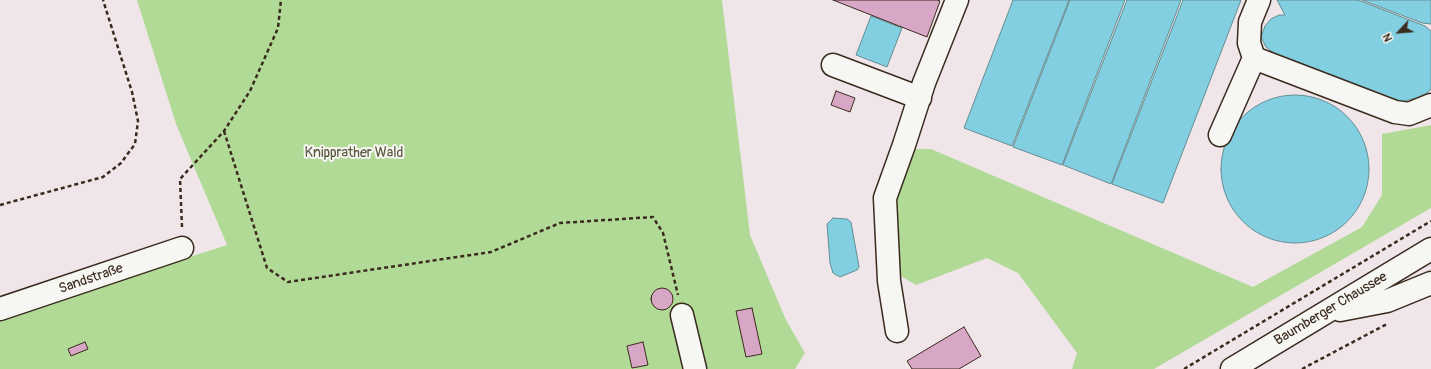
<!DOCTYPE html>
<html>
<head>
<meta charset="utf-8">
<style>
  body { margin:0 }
  #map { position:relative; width:1431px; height:369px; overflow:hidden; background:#f0e6e9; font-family:Pangolin,sans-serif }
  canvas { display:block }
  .north { position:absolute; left:1379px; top:12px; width:40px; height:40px; -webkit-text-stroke:3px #f6f6f2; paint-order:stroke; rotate:244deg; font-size:11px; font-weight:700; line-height:16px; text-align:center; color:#3b2a1e }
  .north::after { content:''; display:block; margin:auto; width:14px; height:18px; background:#3b2a1e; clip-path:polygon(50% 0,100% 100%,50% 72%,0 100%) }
</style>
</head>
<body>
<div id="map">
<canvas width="1431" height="369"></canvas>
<div class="north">N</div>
</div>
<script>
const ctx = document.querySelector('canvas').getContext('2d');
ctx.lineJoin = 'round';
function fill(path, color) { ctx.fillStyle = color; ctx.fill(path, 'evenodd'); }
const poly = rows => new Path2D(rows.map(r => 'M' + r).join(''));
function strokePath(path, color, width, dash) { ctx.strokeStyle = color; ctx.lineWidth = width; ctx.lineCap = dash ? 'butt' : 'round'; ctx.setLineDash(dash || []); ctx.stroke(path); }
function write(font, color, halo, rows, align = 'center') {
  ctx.font = font + ' Pangolin,sans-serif'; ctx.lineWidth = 4; ctx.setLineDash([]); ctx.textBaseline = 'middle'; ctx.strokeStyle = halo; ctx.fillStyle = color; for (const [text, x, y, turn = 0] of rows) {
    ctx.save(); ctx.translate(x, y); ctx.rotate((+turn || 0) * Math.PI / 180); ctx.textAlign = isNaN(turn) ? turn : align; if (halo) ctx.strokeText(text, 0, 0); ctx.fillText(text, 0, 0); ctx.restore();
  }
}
const green = poly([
  [137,0,722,0,750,235,786,320,805,353,795,369,0,369,0,318,227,245,176,124],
  [1431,125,1431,208,1154,369,1072,369,1077,353,1018,273,987,258,916,285,899,275,891,198,914,149,931,149,1253,287,1362,227,1382,195,1382,134]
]);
const water = poly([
  [1013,0,1069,0,1012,146,964,128,1013,0],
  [1070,0,1125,0,1062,165,1013,147,1070,0],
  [1127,0,1181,0,1111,184,1063,165,1127,0],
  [1183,0,1241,0,1163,203,1112,184,1183,0],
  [1277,0,1358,0,1425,26,1431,31,1431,89,1427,93,1416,98,1404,101,1394,100,1275,54,1266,47,1261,37,1265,26,1271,19,1279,15,1285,15,1277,0],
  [1362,0,1431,0,1431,24,1422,23,1362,0],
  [871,16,902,28,887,67,856,55,871,16],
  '1221 169a74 74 0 1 1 148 0a74 74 0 1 1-148 0Z',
  [833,218,847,219,851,222,859,267,857,270,840,277,833,273,830,263,827,224,833,218]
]);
const building = poly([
  [833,0,937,0,940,1,927,37,833,0],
  [836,91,855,98,850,112,831,105,836,91],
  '651 299a11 11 0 1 1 22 0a11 11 0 1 1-22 0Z',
  [752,308,762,354,746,357,736,311,752,308],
  [964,327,981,356,959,369,912,369,907,361,964,327],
  [85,342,88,349,71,356,68,349,85,342],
  [643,342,648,365,632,368,627,346,643,342]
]);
const path = poly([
  [224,131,267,268,288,282,491,252,560,223,653,217,663,233,678,295],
  [0,205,103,177,121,163,135,144,138,121,132,92,103,0],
  [182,227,180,179,224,131,250,91,278,28,281,0],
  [1184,369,1431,221],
  [1302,369,1387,324]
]);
const minor = poly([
  [1259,0,1250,22,1249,43,1254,58,1395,112,1409,114,1431,105],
  [833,65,920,98],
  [1220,135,1254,58],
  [0,309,182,248],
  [1340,310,1387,301,1431,283],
  [682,315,695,369],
  [897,331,889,281,885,198,904,145,924,83,957,0],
  [1232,369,1431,249]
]);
const parkNames = [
  ["Knipprather Wald",354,153]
];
const streetNames = [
  ["Sandstraße",91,279,-19],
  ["Baumberger Chaussee",1331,309,-31]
];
fill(green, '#b2da97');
fill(water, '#81cfe0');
strokePath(water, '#658d92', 1);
fill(building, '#d8a7c5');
strokePath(building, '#3b2a1e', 1);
strokePath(minor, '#3b2a1e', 25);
strokePath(path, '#3b2a1e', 2.5, [4, 3]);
strokePath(minor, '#f6f6f2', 22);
write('14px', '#59563c', '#f6f6f2', parkNames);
write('14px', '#3b2a1e', '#f6f6f2', streetNames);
</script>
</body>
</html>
